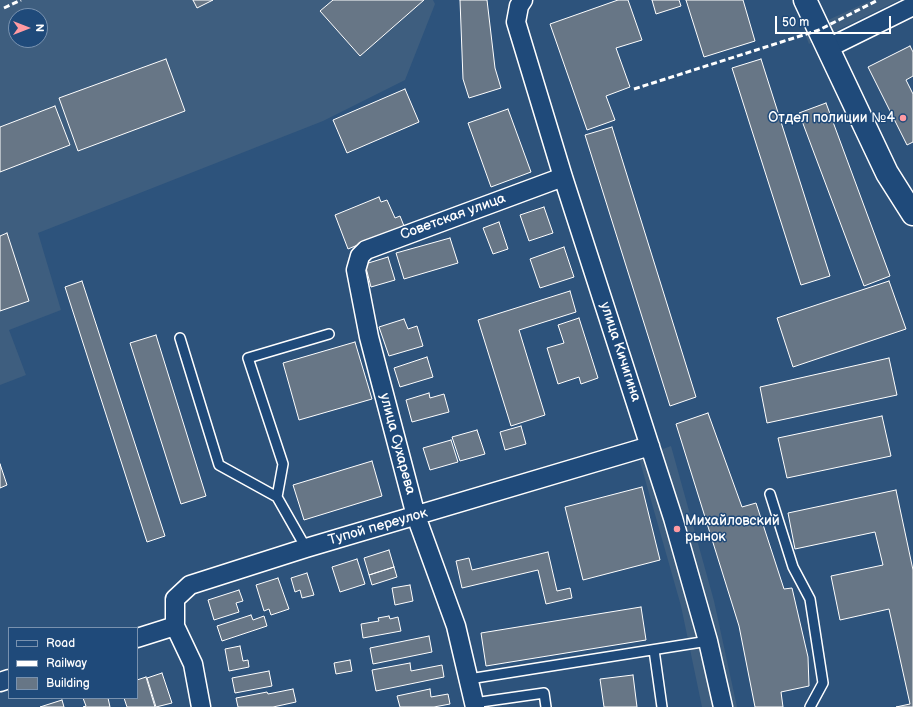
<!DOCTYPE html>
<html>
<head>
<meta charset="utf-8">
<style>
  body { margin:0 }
  #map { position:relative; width:913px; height:707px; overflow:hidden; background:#2d537c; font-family:"Balsamiq Sans",sans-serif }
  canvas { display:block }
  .legend { position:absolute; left:8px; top:627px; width:130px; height:72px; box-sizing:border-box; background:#1f4a7a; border:1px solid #7992af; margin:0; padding:5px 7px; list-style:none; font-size:12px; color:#fff }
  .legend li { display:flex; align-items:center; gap:8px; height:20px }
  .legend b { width:20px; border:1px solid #7992af }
  .north { position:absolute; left:8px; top:8px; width:40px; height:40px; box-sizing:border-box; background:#1f4a7a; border:1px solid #7992af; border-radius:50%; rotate:90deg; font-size:11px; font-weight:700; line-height:16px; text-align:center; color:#fff }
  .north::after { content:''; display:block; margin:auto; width:14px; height:18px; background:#ff9aa2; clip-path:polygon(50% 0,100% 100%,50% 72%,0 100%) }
  .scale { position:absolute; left:775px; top:16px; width:116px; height:18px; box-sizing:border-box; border:2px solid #fff; border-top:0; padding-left:5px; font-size:12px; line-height:14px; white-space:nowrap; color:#fff; -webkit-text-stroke:3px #1f4a7a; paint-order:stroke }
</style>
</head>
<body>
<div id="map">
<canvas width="913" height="707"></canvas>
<ul class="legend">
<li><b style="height:5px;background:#1f4a7a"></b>Road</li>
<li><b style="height:5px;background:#fff"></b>Railway</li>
<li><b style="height:11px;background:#677686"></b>Building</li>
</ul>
<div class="north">N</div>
<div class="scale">50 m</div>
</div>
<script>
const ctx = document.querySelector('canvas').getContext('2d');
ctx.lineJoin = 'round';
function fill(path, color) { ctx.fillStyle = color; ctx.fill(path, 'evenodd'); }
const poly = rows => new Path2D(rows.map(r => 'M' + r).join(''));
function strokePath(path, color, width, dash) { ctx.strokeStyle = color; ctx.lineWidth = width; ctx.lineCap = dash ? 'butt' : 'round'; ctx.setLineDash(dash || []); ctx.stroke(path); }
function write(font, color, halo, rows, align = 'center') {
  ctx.font = font + ' "Balsamiq Sans",sans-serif'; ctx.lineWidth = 3; ctx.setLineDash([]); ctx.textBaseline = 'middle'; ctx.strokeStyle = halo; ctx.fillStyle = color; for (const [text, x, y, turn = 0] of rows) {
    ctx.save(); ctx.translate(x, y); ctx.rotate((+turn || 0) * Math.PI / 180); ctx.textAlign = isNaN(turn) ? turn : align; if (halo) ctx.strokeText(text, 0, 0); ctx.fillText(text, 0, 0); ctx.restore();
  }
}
const built = poly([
  [0,0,433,0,435,4,405,80,323,121,38,233,61,310,9,330,26,375,0,385],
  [16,16,40,16,40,40,16,40],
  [872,0,899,0,809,44,804,31],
  [671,446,714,601,737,707,702,707,681,606,639,458]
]);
const building = poly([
  [193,0,213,0,197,8,193,0],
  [333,0,424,0,360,56,320,11,333,0],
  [460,0,487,0,495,68,501,88,469,98,463,79,460,0],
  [618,0,628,0,642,40,616,48,630,87,606,96,615,120,587,130,550,24,618,0],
  [652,0,679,0,681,6,656,14,652,0],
  [686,0,743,0,755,41,704,57,686,0],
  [910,46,913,52,913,76,906,80,913,94,913,142,907,145,868,67,910,46],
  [166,59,185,111,78,151,59,98,166,59],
  [761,59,830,276,801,285,732,68,761,59],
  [405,89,419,122,347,153,333,120,405,89],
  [826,103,890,276,864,286,799,113,826,103],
  [55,106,70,145,0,172,0,127,55,106],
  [508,109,531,172,491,187,468,123,508,109],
  [612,127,696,397,670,406,585,135,612,127],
  [379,197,381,202,387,200,395,218,400,216,404,226,348,249,335,215,379,197],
  [544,207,553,233,529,241,520,215,544,207],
  [499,222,508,249,493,254,483,228,499,222],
  [7,233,29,301,0,311,0,236,7,233],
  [450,238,458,263,404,279,396,253,450,238],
  [564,247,574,277,540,288,530,259,564,247],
  [388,257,395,280,371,287,365,264,388,257],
  [82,281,165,536,147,542,65,287,82,281],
  [889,281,906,329,793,367,777,318,889,281],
  [570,291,576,312,519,330,545,415,511,426,478,320,570,291],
  [579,318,598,378,581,384,579,377,558,384,547,348,564,343,558,325,579,318],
  [404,319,408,329,417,326,423,346,389,356,379,327,404,319],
  [156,335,206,496,181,504,130,343,156,335],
  [355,342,372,399,299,420,283,363,355,342],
  [427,357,433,377,400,387,394,368,427,357],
  [889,358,897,395,767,423,760,387,889,358],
  [429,393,430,398,444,394,449,412,412,422,406,400,429,393],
  [708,413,742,507,756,503,784,589,792,588,808,657,809,686,781,692,783,707,755,707,739,626,676,424,708,413],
  [882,416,891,456,787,478,778,438,882,416],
  [521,426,526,444,505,450,500,432,521,426],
  [477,430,485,454,460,461,452,437,477,430],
  [451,440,458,462,430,470,423,448,451,440],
  [372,461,382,496,304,520,293,485,372,461],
  [0,464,7,485,0,488,0,464],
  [642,487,660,560,583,580,565,507,642,487],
  [896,490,913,570,913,707,896,707,910,704,889,609,840,620,831,576,883,565,875,532,795,549,788,513,896,490],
  [389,550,394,567,369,575,364,558,389,550],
  [548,552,557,591,570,588,572,598,546,604,538,570,462,588,456,561,469,558,472,570,548,552],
  [357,559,365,584,340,592,332,567,357,559],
  [394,567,397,577,372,585,369,575,394,567],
  [307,573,314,595,302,598,300,590,295,592,291,578,307,573],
  [278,578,289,609,271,615,269,609,264,611,256,585,278,578],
  [410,585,413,601,395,605,392,588,410,585],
  [239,590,243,601,236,603,239,612,214,620,208,600,239,590],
  [641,607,646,640,486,666,481,633,641,607],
  [251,615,253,620,264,616,267,626,222,641,217,626,251,615],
  [389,616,390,619,398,617,401,631,363,638,361,624,379,621,378,618,389,616],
  [429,636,432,652,373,664,370,648,429,636],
  [240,646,243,661,248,660,249,667,229,671,225,649,240,646],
  [350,660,352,671,336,674,334,663,350,660],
  [410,663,411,671,442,665,444,677,376,691,372,670,410,663],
  [269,671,272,686,235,693,232,678,269,671],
  [162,673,172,703,156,707,147,678,162,673],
  [633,675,637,707,604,707,600,679,633,675],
  [146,677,155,707,127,707,124,698,137,698,137,680,146,677],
  [293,689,296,702,273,707,238,707,236,698,267,692,268,694,293,689],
  [430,689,431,697,448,694,450,704,434,707,400,707,397,696,430,689],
  [83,698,108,698,110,707,83,707,86,706,83,698],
  [62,700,64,707,40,707,62,700]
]);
const service = poly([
  [180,338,219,465,277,497],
  [770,494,793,567,810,599,823,683,810,707],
  [306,548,277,497,283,464,248,358,329,334],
  [654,650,662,707],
  [469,679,708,641],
  [474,703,544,693,546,707]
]);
const minor = poly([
  [523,0,519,6,516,22,563,177,673,518,708,641,723,707],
  [828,48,913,6],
  [175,626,193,664,201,707],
  [137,638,175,626,175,599,190,585,306,548,650,446],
  [0,682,9,679],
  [475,707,456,626,416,516,369,337,356,270,360,256,366,250,563,177]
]);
const tertiary = poly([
  [805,0,887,173,913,214]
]);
const rail = poly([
  [4,8,21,0],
  [634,89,819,30,878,0]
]);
const markers = [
  [903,118,4,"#ff9aa2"],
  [677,529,4,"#ff9aa2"]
];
const poiNames = [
  ["Отдел полиции №4",895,118],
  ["Михайловский",685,521,"left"],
  ["рынок",685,537,"left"]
];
const streetNames = [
  ["Советская улица",453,217,-20],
  ["улица Кичигина",620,352,72],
  ["улица Сухарева",397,444,75],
  ["Тупой переулок",378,527,-16]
];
fill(built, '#3e5e7f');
fill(building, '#677686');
strokePath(building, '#fff', 1);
strokePath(service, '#fff', 12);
strokePath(minor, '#fff', 21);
strokePath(tertiary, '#fff', 25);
strokePath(service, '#1f4a7a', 9);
strokePath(minor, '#1f4a7a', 18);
strokePath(tertiary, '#1f4a7a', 22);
strokePath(rail, '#fff', 3, [6, 3]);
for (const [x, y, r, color] of markers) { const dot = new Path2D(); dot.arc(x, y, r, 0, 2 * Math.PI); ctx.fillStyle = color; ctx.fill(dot); strokePath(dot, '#1f4a7a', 1.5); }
write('14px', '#fff', '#1f4a7a', poiNames, 'right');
write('14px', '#fff', '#1f4a7a', streetNames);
</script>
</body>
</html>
